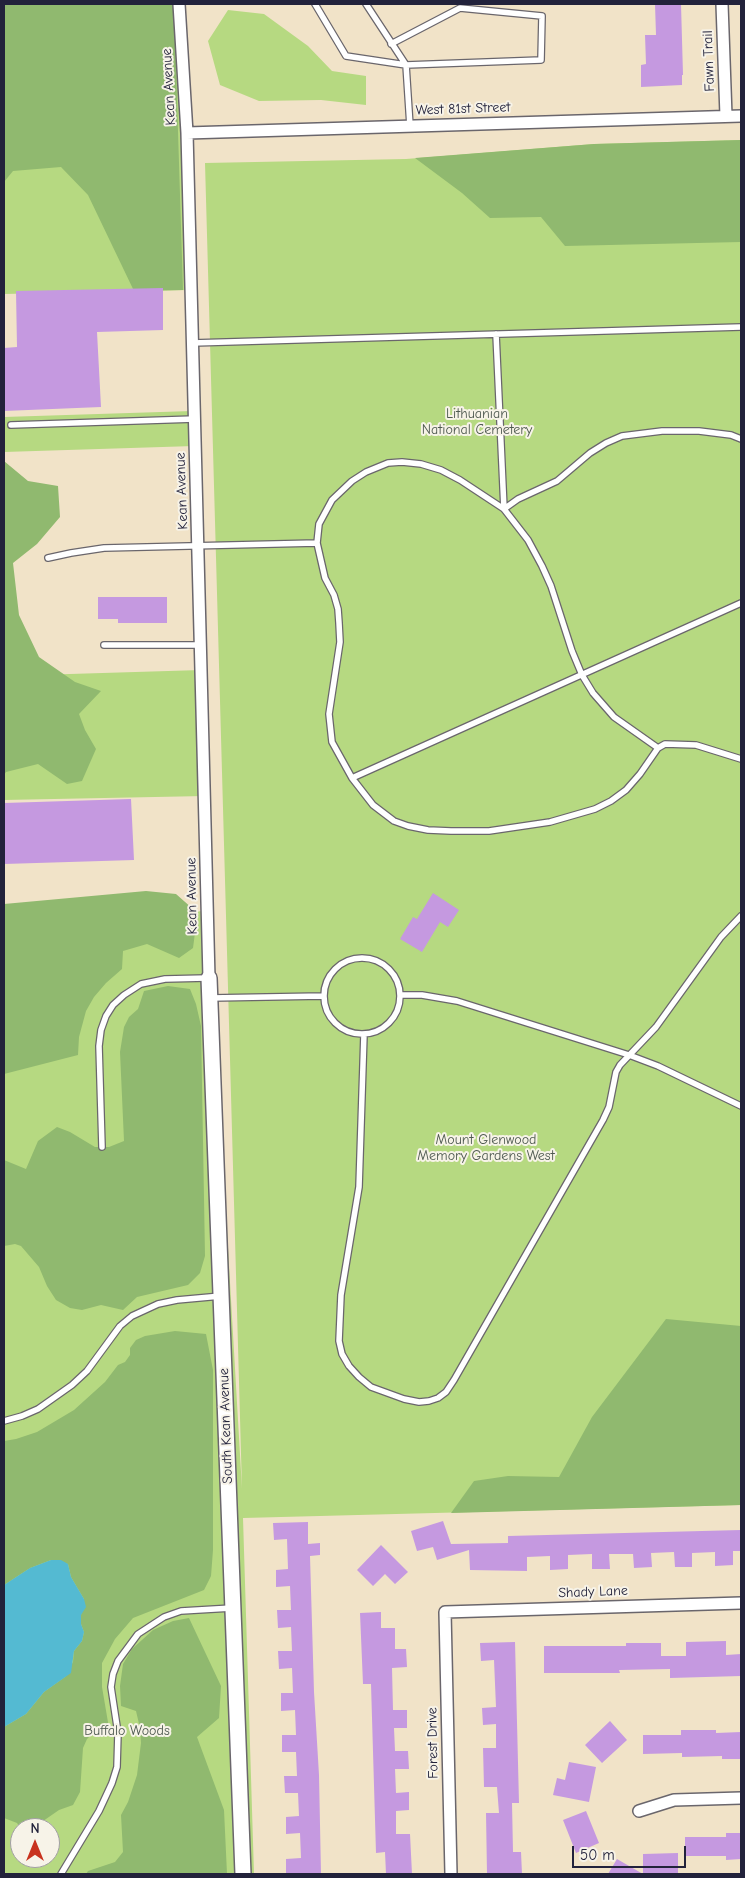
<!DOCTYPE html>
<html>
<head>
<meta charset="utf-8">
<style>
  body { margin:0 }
  #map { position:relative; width:745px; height:1878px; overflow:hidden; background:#f1e3c8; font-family:"Comic Neue",sans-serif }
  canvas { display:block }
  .frame { position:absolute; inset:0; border:5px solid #22223b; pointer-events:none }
  .north { position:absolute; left:10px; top:1818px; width:50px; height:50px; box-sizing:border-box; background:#f7f3e8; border:1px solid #a29fa3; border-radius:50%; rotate:0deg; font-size:14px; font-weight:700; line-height:20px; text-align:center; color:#22223b }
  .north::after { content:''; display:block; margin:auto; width:18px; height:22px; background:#c8321e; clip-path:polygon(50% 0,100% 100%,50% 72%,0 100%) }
  .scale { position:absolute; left:572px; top:1846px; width:114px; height:22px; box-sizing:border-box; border:2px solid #22223b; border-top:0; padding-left:6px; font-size:15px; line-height:18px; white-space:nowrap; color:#22223b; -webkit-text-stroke:4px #f7f3e8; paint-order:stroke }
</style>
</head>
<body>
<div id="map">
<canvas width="745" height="1878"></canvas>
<div class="frame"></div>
<div class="north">N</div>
<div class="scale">50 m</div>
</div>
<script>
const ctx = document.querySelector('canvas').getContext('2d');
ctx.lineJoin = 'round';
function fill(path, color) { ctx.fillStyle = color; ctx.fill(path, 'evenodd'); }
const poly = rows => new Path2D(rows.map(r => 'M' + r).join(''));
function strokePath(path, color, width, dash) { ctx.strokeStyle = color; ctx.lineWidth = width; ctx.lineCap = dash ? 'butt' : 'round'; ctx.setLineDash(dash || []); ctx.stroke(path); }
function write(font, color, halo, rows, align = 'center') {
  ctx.font = font + ' "Comic Neue",sans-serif'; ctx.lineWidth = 4; ctx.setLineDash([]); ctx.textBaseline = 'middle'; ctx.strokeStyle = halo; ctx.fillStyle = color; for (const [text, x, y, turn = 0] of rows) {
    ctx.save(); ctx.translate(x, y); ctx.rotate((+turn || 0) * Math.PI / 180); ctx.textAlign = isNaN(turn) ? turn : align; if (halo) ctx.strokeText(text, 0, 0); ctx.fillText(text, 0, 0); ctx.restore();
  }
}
const green = poly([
  [4,4,180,4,189,290,4,294],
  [228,10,264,14,308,46,332,71,366,76,366,105,321,100,259,101,220,85,208,41],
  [741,140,741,1505,243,1518,254,1874,4,1874,4,919,208,911,208,903,242,1489,205,163,406,159,594,144],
  [20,1828,50,1828,50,1858,20,1858],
  [192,411,194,446,4,452,4,417],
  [201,670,205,796,4,800,4,676]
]);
const forest = poly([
  [4,4,174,4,183,290,134,291,88,195,61,167,13,171,4,182],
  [741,140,741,242,565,246,541,217,490,218,462,193,415,158,594,144],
  [4,461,28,481,58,486,60,517,37,544,13,563,19,615,39,657,75,682,101,691,79,714,85,730,96,749,82,781,67,784,38,764,6,772,4,775],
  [146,891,176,894,193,909,196,925,193,948,179,958,147,944,123,951,122,969,106,983,94,997,86,1011,79,1037,78,1055,4,1074,4,904],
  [168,986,190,989,196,1004,201,1026,205,1256,200,1273,188,1285,137,1297,123,1310,101,1305,82,1310,70,1308,56,1300,47,1286,39,1267,21,1246,15,1244,4,1246,4,1160,26,1169,38,1141,57,1127,70,1132,95,1147,109,1147,124,1141,120,1052,124,1027,129,1017,138,1009,144,991],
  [666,1319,741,1326,741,1505,451,1513,474,1481,508,1476,559,1477,592,1417],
  [175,1331,206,1334,213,1370,213,1550,211,1576,204,1590,133,1618,115,1639,102,1663,102,1687,110,1734,102,1732,92,1734,87,1739,83,1748,80,1792,73,1805,59,1810,33,1828,20,1828,17,1823,4,1818,4,1727,26,1714,44,1692,65,1677,73,1662,74,1651,82,1641,84,1632,81,1624,81,1615,84,1599,71,1577,68,1564,51,1560,30,1568,4,1585,4,1441,16,1439,37,1432,74,1410,105,1382,118,1365,125,1362,130,1355,130,1348,136,1340,145,1336],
  [189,1618,221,1686,219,1718,197,1737,224,1810,227,1874,86,1874,88,1871,115,1862,123,1852,121,1815,128,1802,137,1775,141,1743,140,1728,136,1711,121,1706,120,1686,123,1664,132,1649,153,1630,173,1621]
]);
const water = poly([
  [51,1560,61,1560,68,1564,71,1577,84,1599,86,1607,81,1615,81,1624,84,1632,82,1641,74,1651,71,1673,44,1692,26,1714,4,1727,4,1585,30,1568]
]);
const building = poly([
  [655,4,681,4,683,75,682,75,682,85,641,87,641,65,646,64,645,35,656,35],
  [163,288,163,330,97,332,101,407,4,411,4,348,17,347,16,291],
  [98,597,167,597,167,623,118,623,118,619,98,619],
  [131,799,134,860,4,864,4,803],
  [433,893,459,910,448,927,440,922,422,952,400,939,413,917,417,919],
  [443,1521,451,1544,508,1543,508,1536,741,1530,741,1551,733,1551,733,1565,715,1566,715,1552,692,1553,692,1567,675,1567,674,1552,651,1553,652,1567,634,1568,633,1554,609,1554,610,1569,592,1569,592,1554,568,1555,568,1569,550,1570,550,1556,527,1557,527,1571,470,1570,469,1550,437,1560,433,1547,417,1551,411,1531],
  [308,1522,308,1544,320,1543,320,1555,310,1556,314,1692,319,1775,321,1874,286,1874,286,1859,301,1858,300,1833,286,1834,286,1817,299,1816,298,1793,285,1793,284,1776,297,1776,296,1752,282,1752,282,1735,296,1735,295,1710,281,1711,281,1693,293,1693,292,1668,279,1669,278,1651,292,1651,291,1627,278,1628,277,1610,291,1610,290,1586,276,1587,276,1570,288,1569,287,1539,274,1540,273,1523],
  [381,1545,408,1572,395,1584,385,1574,373,1586,357,1570],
  [381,1612,381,1628,395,1628,395,1649,406,1649,407,1667,392,1668,393,1710,407,1710,407,1728,394,1728,395,1751,408,1751,409,1769,395,1769,396,1793,409,1792,409,1810,396,1811,396,1834,410,1834,412,1874,386,1874,385,1852,376,1853,371,1684,363,1684,360,1613],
  [726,1641,726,1655,741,1654,741,1676,670,1678,670,1669,619,1670,620,1673,544,1673,544,1646,626,1646,626,1643,661,1643,661,1656,686,1656,686,1642],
  [515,1642,519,1803,512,1803,513,1852,521,1852,522,1874,487,1874,486,1813,499,1813,497,1787,484,1787,483,1748,496,1748,496,1724,483,1725,482,1708,496,1707,494,1660,481,1661,480,1643],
  [610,1721,627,1740,602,1763,585,1745],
  [681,1730,716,1730,716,1733,741,1732,741,1759,722,1759,722,1756,682,1757,682,1753,643,1754,643,1735,681,1735],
  [569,1762,596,1767,589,1802,553,1795,557,1778,565,1780],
  [586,1811,599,1843,576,1853,563,1820],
  [726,1833,741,1833,741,1859,726,1860,726,1856,685,1856,685,1837,726,1837],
  [678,1853,678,1874,643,1874,643,1854],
  [617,1859,643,1874,608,1874]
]);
const service = poly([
  [315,4,346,56,406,65],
  [366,4,406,65],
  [391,44,460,8,542,16,541,60,406,65,410,126],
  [496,334,504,509],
  [192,343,741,327],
  [11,425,195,419],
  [504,509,518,499,557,481,590,453,606,443,622,436,662,431,699,431,731,435,741,439],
  [48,558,71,553,104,548,317,543],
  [104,645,201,645],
  [658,748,614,717,593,693,582,675,572,651,551,586,542,566,528,540,504,509,460,480,441,470,421,464,402,462,388,463,366,472,352,481,332,500,319,524,317,543,325,578,334,595,338,609,339,623,340,642,329,714,332,742,352,778,373,805,394,821,408,826,428,830,451,831,489,831,550,822,595,809,611,801,626,790,640,774,658,748,665,744,696,745,741,759],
  [352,778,741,603],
  '324 996a38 38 0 1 1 76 0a38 38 0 1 1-76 0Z',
  [401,995,422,995,457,1001,629,1055,658,1066,741,1106],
  [210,998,323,996],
  [364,1034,359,1187,341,1295,339,1341,342,1354,349,1366,359,1377,371,1387,404,1399,419,1402,429,1401,438,1398,446,1392,454,1380,603,1120,609,1107,616,1072,620,1065,656,1027,721,937,741,916],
  [102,1147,99,1046,101,1030,106,1016,113,1005,124,995,141,984,165,979,207,978],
  [4,1421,22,1416,38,1409,72,1385,87,1371,120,1326,132,1316,158,1304,177,1300,221,1296],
  [61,1874,99,1811,112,1783,117,1767,118,1733,111,1687,113,1674,118,1661,138,1634,164,1617,181,1611,232,1608]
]);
const minor = poly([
  [179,4,187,133,209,978],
  [722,4,726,116],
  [187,133,741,116],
  [639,1811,674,1800,741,1798],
  [451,1874,445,1612,741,1603]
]);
const tertiary = poly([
  [209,978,243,1874]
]);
const streetNames = [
  ["Fawn Trail",709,61,-92],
  ["Kean Avenue",169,87,-93],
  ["West 81st Street",463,109,-2],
  ["Kean Avenue",182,491,-92],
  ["Kean Avenue",192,896,-91],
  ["South Kean Avenue",226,1426,-92],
  ["Shady Lane",593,1592,-2],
  ["Forest Drive",433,1743,-91]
];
const parkNames = [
  ["Lithuanian",477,414],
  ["National Cemetery",477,430],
  ["Mount Glenwood",486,1140],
  ["Memory Gardens West",486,1156],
  ["Buffalo Woods",127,1731]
];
fill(green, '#b6d981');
fill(forest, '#90b96f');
fill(water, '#54bad2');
fill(building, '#c599e0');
strokePath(service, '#6a666c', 8);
strokePath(minor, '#6a666c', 14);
strokePath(tertiary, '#6a666c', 18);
strokePath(service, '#fff', 5.5);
strokePath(minor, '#fff', 11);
strokePath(tertiary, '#fff', 15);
write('14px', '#22223b', '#f7f3e8', streetNames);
write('14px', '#4e5950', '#f7f3e8', parkNames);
</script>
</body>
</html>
